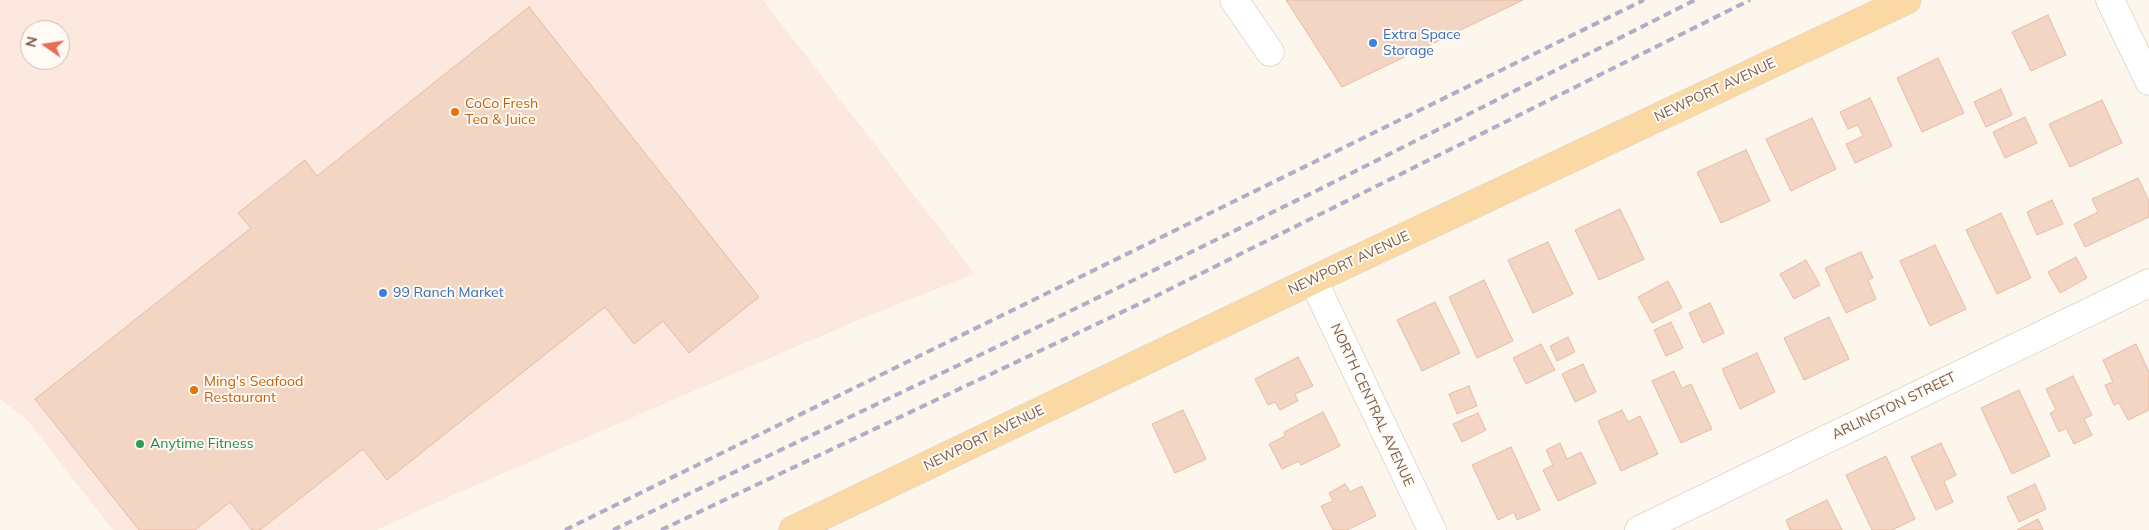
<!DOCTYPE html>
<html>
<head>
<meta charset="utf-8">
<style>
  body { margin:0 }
  #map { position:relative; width:2149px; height:530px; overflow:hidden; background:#fdf6ec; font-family:Mulish,sans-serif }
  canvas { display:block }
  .north { position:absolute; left:20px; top:20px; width:50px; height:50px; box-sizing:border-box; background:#fffaf3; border:1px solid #cabbb1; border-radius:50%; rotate:283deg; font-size:14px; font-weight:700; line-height:20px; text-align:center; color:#7a5c4d }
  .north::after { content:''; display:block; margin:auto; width:18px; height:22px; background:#e76f51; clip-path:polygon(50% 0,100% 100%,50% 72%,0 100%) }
</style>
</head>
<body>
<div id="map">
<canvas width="2149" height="530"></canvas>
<div class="north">N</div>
</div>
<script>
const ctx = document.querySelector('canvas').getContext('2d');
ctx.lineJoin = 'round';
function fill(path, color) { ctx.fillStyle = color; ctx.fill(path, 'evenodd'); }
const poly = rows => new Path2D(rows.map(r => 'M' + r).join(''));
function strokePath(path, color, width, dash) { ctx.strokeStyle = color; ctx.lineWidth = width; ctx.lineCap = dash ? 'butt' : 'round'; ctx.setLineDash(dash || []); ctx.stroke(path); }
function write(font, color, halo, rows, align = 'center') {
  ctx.font = font + ' Mulish,sans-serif'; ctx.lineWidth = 4; ctx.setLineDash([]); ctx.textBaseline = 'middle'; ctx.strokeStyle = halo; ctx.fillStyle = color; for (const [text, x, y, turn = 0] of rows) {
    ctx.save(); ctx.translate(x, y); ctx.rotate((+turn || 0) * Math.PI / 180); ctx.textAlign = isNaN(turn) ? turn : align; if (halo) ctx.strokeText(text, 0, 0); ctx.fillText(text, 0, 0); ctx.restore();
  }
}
const commercial = poly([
  [0,0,763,0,975,274,863,318,460,492,377,530,113,530,27,420,0,399],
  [30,30,60,30,60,60,30,60]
]);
const building = poly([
  [1286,0,1523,0,1342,87,1286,0],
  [529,7,759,297,689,353,663,321,634,344,605,307,387,480,363,449,260,530,252,530,230,502,195,530,139,530,35,399,251,228,238,213,305,160,317,176,529,7],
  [2048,15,2066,55,2031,71,2012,32,2048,15],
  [1938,58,1964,113,1922,132,1897,78,1938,58],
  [2001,89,2012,115,1986,127,1974,102,2001,89],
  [1870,98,1892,146,1855,163,1846,144,1863,136,1858,125,1848,129,1840,112,1870,98],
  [2102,100,2122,143,2070,167,2049,124,2102,100],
  [2025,117,2037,143,2005,158,1993,132,2025,117],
  [1812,118,1836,169,1791,191,1766,139,1812,118],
  [1746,150,1770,201,1721,223,1697,172,1746,150],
  [2138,178,2149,201,2149,217,2085,247,2074,224,2098,212,2092,199,2138,178],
  [2052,200,2063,224,2037,235,2027,212,2052,200],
  [1620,209,1644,259,1599,280,1575,230,1620,209],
  [2001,213,2031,278,1997,294,1966,230,2001,213],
  [1548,242,1573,294,1533,313,1508,260,1548,242],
  [1935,245,1966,309,1930,326,1900,261,1935,245],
  [1861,252,1873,278,1868,280,1876,299,1846,313,1825,268,1861,252],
  [2076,257,2087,278,2060,293,2048,272,2076,257],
  [1806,260,1820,285,1794,299,1780,274,1806,260],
  [1484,280,1513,341,1477,358,1449,297,1484,280],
  [1668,281,1682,308,1652,323,1638,297,1668,281],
  [1435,302,1460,353,1422,371,1397,320,1435,302],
  [1710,303,1724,333,1703,343,1689,313,1710,303],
  [1829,317,1849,359,1804,380,1784,338,1829,317],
  [1671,322,1683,348,1666,356,1654,330,1671,322],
  [1568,337,1575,352,1557,361,1550,346,1568,337],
  [1541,344,1555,370,1526,384,1513,358,1541,344],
  [2136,344,2149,372,2149,410,2128,420,2119,403,2114,405,2105,385,2113,382,2103,360,2136,344],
  [1757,353,1775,392,1740,409,1722,369,1757,353],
  [1298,357,1313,386,1295,394,1298,401,1280,410,1275,402,1268,405,1255,379,1298,357],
  [1583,364,1596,392,1575,402,1562,374,1583,364],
  [1674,371,1682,388,1691,384,1712,429,1681,443,1652,381,1674,371],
  [2073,376,2092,415,2084,419,2092,435,2074,444,2066,428,2059,432,2050,413,2056,410,2046,389,2073,376],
  [1469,386,1477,406,1457,414,1449,394,1469,386],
  [2019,390,2050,456,2012,474,1981,408,2019,390],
  [1183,410,1206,459,1175,473,1152,424,1183,410],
  [1622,410,1628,422,1640,416,1658,454,1621,471,1598,421,1622,410],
  [1323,412,1340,446,1301,465,1299,461,1282,469,1269,444,1285,436,1284,432,1323,412],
  [1478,413,1486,430,1462,442,1453,424,1478,413],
  [1560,443,1567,459,1581,452,1596,483,1558,501,1543,470,1553,465,1546,450,1560,443],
  [1941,443,1956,475,1944,481,1953,502,1936,510,1911,457,1941,443],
  [1511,447,1540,510,1517,520,1514,512,1498,520,1472,465,1511,447],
  [1886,456,1915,519,1892,530,1872,530,1846,475,1886,456],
  [1345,484,1350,492,1362,486,1376,516,1347,530,1333,530,1321,506,1333,501,1329,493,1345,484],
  [2035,484,2046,509,2019,522,2007,497,2035,484],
  [1827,500,1842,530,1790,530,1786,520,1827,500],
  [2038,519,2043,530,2017,530,2038,519]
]);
const minor = poly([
  [1234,0,1270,52],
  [2110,0,2149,81],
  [1313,280,1432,530],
  [1639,530,2149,283]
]);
const major = poly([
  [793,530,1313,280,1907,0]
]);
const rail = poly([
  [565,530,1644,0],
  [613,530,1007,342,1318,190,1695,0],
  [661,530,1156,296,1750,0]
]);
const markers = [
  [1373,43,5,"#3f7fe0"],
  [455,112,5,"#e8710a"],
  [383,293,5,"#3f7fe0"],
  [194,390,5,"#e8710a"],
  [140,444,5,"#2e9e5b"]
];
const shopNames = [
  ["Extra Space",1383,35],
  ["Storage",1383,51],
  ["99 Ranch Market",393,293]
];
const streetNames = [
  ["NEWPORT AVENUE",1715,90,-25],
  ["NEWPORT AVENUE",1349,263,-25],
  ["NORTH CENTRAL AVENUE",1372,405,65],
  ["ARLINGTON STREET",1894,406,-26],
  ["NEWPORT AVENUE",984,438,-26]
];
const foodNames = [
  ["CoCo Fresh",465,104],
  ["Tea & Juice",465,120],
  ["Ming's Seafood",204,382],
  ["Restaurant",204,398]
];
const leisureNames = [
  ["Anytime Fitness",150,444]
];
fill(commercial, '#fde8e0');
fill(building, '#f3d5c3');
strokePath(building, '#e6bba3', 1);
strokePath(minor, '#d1beb0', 29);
strokePath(major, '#dad1cd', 29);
strokePath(minor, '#fff', 28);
strokePath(major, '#fbd9a5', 28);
strokePath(rail, '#b9a8c9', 4, [8, 5]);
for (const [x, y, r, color] of markers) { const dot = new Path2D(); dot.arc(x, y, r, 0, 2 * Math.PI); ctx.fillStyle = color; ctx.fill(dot); strokePath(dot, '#fffaf3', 2); }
write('14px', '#366cbe', '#fffaf3', shopNames, 'left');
write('14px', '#7a5c4d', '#fffaf3', streetNames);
write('14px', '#c56008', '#fffaf3', foodNames, 'left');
write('14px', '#27864d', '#fffaf3', leisureNames, 'left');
</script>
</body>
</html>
